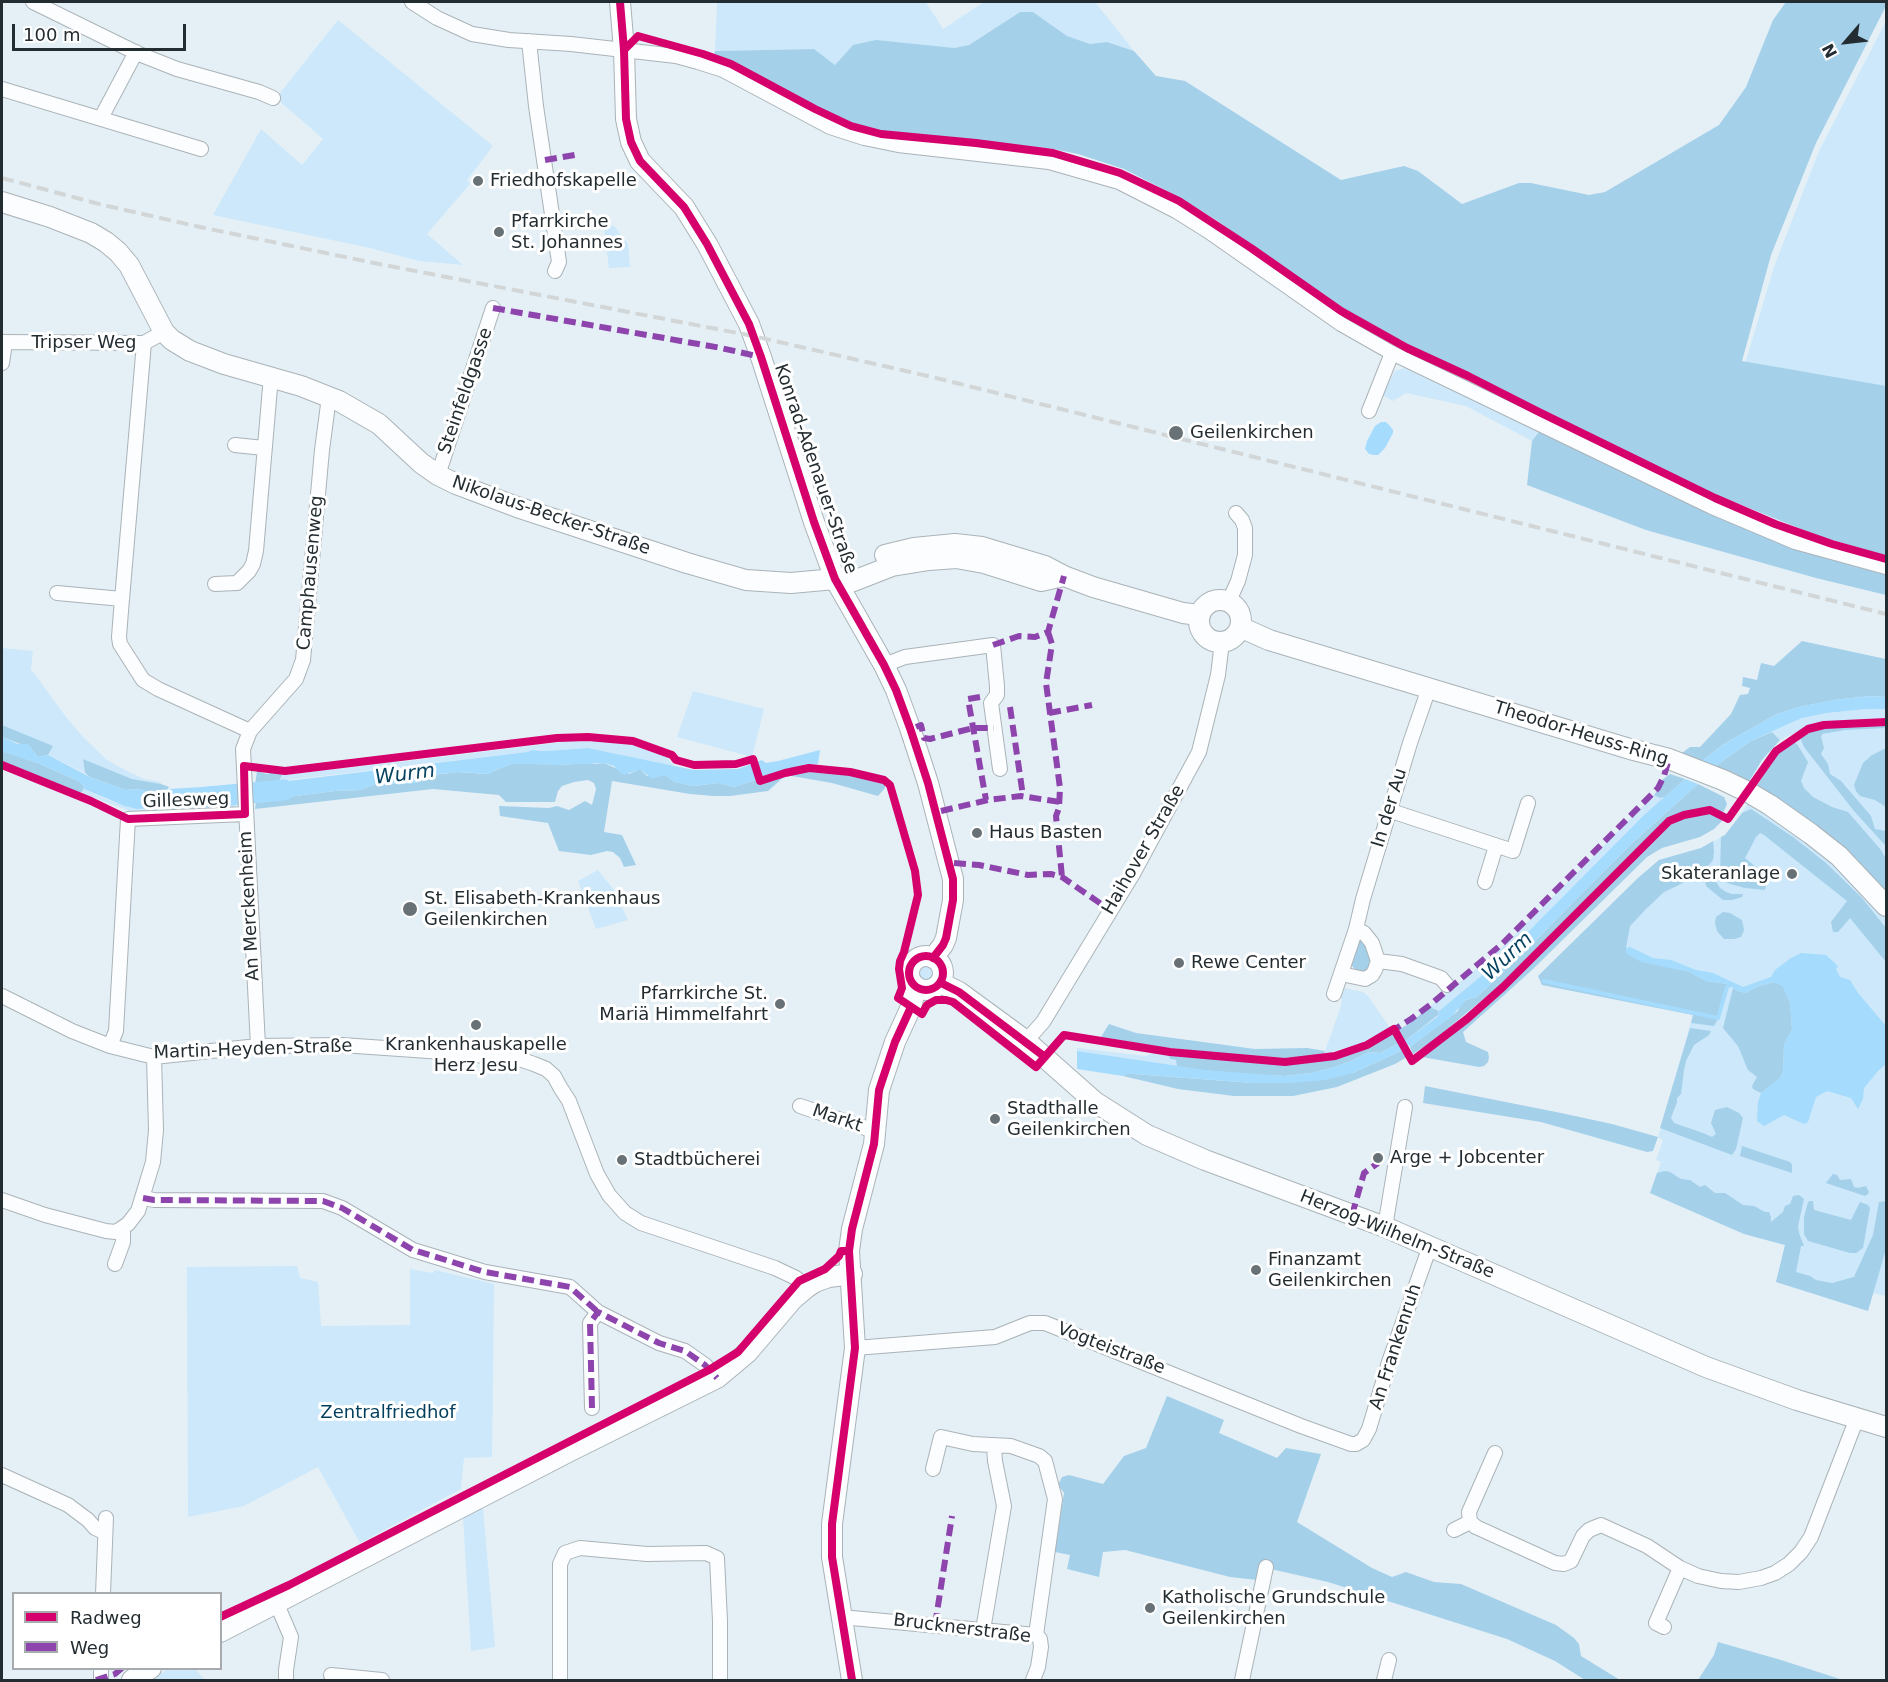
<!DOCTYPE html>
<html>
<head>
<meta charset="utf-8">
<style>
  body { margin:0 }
  #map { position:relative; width:1888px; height:1682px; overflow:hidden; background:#e5f0f6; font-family:"DejaVu Sans",sans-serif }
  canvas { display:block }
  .frame { position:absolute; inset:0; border:3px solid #232c31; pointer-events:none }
  .legend { position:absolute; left:12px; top:1592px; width:210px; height:78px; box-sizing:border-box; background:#fff; border:2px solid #a7abad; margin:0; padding:8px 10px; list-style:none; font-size:18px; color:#232c31 }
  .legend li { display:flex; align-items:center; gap:12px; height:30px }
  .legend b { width:30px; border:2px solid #a7abad }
  .north { position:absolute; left:1816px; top:12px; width:60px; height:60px; -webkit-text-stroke:4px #fff; paint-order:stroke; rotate:242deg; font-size:16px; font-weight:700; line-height:24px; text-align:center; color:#232c31 }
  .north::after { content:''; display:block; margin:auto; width:21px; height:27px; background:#232c31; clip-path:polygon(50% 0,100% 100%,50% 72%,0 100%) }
  .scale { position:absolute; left:12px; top:24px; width:174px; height:27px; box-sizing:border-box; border:3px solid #232c31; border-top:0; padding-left:8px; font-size:18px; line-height:21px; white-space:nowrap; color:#232c31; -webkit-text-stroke:4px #fff; paint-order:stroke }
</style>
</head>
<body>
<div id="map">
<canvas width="1888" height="1682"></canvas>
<div class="frame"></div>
<ul class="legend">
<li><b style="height:8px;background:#d6006c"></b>Radweg</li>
<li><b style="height:8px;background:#8e44ad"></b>Weg</li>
</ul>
<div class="north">N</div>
<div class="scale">100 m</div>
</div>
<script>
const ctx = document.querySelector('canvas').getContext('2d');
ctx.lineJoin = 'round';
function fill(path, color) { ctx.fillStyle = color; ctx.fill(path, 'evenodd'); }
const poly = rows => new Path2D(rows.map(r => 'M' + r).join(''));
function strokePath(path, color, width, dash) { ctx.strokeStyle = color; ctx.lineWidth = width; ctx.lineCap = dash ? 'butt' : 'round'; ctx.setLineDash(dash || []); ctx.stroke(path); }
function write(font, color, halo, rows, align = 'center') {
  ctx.font = font + ' "DejaVu Sans",sans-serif'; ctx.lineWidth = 6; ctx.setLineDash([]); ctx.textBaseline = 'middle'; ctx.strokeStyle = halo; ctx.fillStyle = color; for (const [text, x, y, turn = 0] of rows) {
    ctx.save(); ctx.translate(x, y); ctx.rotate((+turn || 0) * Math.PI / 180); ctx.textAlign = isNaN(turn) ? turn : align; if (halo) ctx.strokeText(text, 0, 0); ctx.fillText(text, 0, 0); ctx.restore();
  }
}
const green = poly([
  [717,2,926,2,943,29,984,2,1095,2,1134,51,1107,42,1090,44,1067,36,1033,12,1020,12,969,45,954,48,853,45,835,65,814,49,715,51],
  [338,20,493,146,467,180,470,184,427,234,463,265,419,261,370,248,213,215,261,129,302,165,323,139,276,98],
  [1886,21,1886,387,1744,367,1775,264,1819,151],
  [614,226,628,244,630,267,609,268,604,227],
  [1404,368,1539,432,1532,441,1466,406,1406,393,1393,401,1382,395,1395,371],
  [2,648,33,651,31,669,66,717,84,738,107,760,125,770,144,779,161,782,161,784,132,779,83,759,85,773,48,755,52,746,2,725],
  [693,691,764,709,752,757,677,737],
  [1866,709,1886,709,1886,718,1832,721,1811,725,1780,740,1772,732,1802,718,1827,713],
  [1861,725,1886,725,1886,1296,1873,1293,1868,1311,1776,1282,1785,1245,1744,1234,1650,1193,1661,1162,1656,1160,1663,1140,1658,1137,1693,1015,1542,985,1538,976,1638,878,1659,860,1701,848,1725,835,1742,813,1779,751,1806,733,1823,728],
  [570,741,608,742,640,746,666,756,674,766,588,748,546,751,538,749,527,752,279,781,282,775,409,761],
  [84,789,108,800,137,809,236,803,237,808,135,813,82,793],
  [1654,795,1660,798,1665,797,1645,814,1514,946,1480,977,1439,1011,1432,1008,1427,1009,1496,953,1529,921],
  [598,870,614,890,628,920,596,929,578,881],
  '917 973a10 10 0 1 1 20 0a10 10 0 1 1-20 0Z',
  [1344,988,1363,992,1368,996,1390,1028,1361,1044,1324,1054,1341,1006,1342,999,1340,997],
  [1077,1048,1146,1056,1156,1051,1167,1053,1170,1059,1176,1060,1177,1067,1077,1051],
  [297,1266,300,1278,318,1282,321,1326,410,1325,410,1269,433,1273,435,1270,494,1284,492,1457,464,1458,461,1489,360,1543,318,1467,244,1506,188,1517,187,1267],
  [483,1508,495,1647,471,1651,463,1517],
  [170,1668,195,1669,205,1680,149,1680]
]);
const forest = poly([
  [1786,2,1886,2,1886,6,1816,143,1771,255,1742,361,1886,386,1886,556,1816,535,1712,493,1409,345,1330,301,1216,220,1179,197,1124,169,1078,154,1053,149,883,131,849,123,724,58,714,55,715,51,814,49,835,65,853,45,876,40,954,48,969,45,1020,12,1033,12,1067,36,1090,44,1107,42,1134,51,1156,76,1185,81,1341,180,1404,166,1418,171,1462,204,1519,183,1531,183,1589,195,1605,192,1719,125,1746,87,1773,20],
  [1539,432,1708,513,1828,559,1886,575,1886,595,1816,578,1646,530,1527,485,1532,441],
  [1802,641,1886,659,1886,697,1870,696,1834,700,1799,707,1777,714,1722,745,1701,762,1682,753,1690,747,1700,747,1731,714,1740,695,1748,694,1750,688,1742,686,1743,677,1757,680,1761,663,1774,666],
  [2,725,53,746,48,755,38,757,31,748,2,737],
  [1861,725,1886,725,1886,728,1845,730,1822,734,1821,737,1824,748,1821,754,1828,764,1830,774,1841,781,1871,816,1875,829,1886,831,1885,845,1854,811,1804,747,1800,737,1806,733,1823,728],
  [1772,732,1780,740,1762,760,1747,785,1714,767,1751,741],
  [1793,742,1797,744,1808,762,1801,781,1804,788,1813,797,1832,807,1848,812,1881,850,1886,859,1886,893,1755,789,1779,751],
  [1886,748,1886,807,1875,800,1860,796,1856,791,1854,785,1863,763,1872,755],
  [2,751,38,763,80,782,84,786,83,791,78,794,2,763],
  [83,759,132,779,161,784,169,787,165,793,157,794,138,789,126,790,90,777,85,773],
  [588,763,595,764,604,763,629,774,638,770,641,770,647,776,665,775,675,782,693,786,718,783,734,787,802,765,805,772,848,773,885,783,885,788,878,796,832,783,786,775,768,791,730,796,714,796,690,794,612,781,604,832,622,835,636,865,624,867,620,858,613,852,607,851,591,855,559,851,548,823,500,816,499,806,549,808,557,806,569,810,585,801,592,805,596,789,594,783,588,780,574,782,562,786,558,791,555,802,506,802,499,795,433,789,255,809,256,801,335,791,361,790,378,783,407,784,419,782,432,775,458,772,487,774,511,764,541,764,557,765],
  [277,770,279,771,282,775,279,781,255,785,257,771,267,774],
  [1670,774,1685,779,1665,797,1660,798,1654,795,1659,788,1662,780],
  [1698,784,1724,797,1727,804,1723,813,1712,809,1705,809,1683,813,1667,821,1512,975,1434,1040,1413,1054,1410,1047,1458,1011,1460,1005,1466,1000,1477,997,1526,950,1629,846],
  [1751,809,1793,837,1826,863,1862,898,1886,928,1886,962,1850,918,1838,932,1833,932,1831,922,1847,901,1764,835,1760,833,1756,837,1745,858,1768,877,1765,890,1745,888,1727,883,1720,873,1721,837,1725,835,1742,813],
  [1711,812,1721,818,1722,821,1714,829,1700,837,1662,848,1647,857,1532,970,1463,1032,1466,1042,1488,1052,1489,1057,1488,1062,1484,1066,1479,1067,1422,1057,1470,1019,1509,985,1671,822,1700,813],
  [1713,841,1714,851,1713,860,1707,867,1679,885,1664,892,1646,909,1630,926,1626,948,1689,972,1706,981,1728,984,1720,1015,1714,1026,1691,1023,1693,1015,1542,985,1538,976,1638,878,1659,860,1701,848],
  [1708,877,1713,877,1720,888,1726,892,1732,894,1743,894,1742,897,1732,900,1723,900,1706,886,1705,880],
  [1723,912,1730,913,1742,920,1744,930,1741,937,1734,939,1724,939,1717,931,1715,923,1716,917],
  [1359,939,1361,939,1369,951,1371,963,1366,972,1358,972,1352,966,1352,962],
  [1774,982,1783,986,1790,1003,1792,1029,1784,1044,1783,1071,1780,1078,1761,1093,1753,1089,1752,1086,1757,1077,1748,1070,1738,1046,1723,1028,1733,988,1737,991,1746,993,1756,987],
  [1432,1008,1439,1011,1438,1015,1405,1041,1398,1030,1410,1023,1427,1009],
  [1109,1024,1136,1033,1255,1049,1307,1048,1325,1051,1324,1054,1314,1056,1294,1059,1274,1059,1161,1047,1101,1037],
  [1690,1028,1711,1031,1709,1035,1694,1045,1686,1061,1684,1070,1681,1094,1677,1098,1677,1102,1671,1118,1674,1123,1703,1133,1712,1137,1716,1134,1711,1123,1715,1110,1727,1107,1739,1113,1743,1118,1736,1149,1732,1155,1660,1128],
  [1393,1033,1399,1043,1380,1053,1369,1052,1351,1061,1332,1068,1311,1073,1285,1076,1230,1073,1177,1067,1176,1060,1170,1059,1167,1053,1233,1060,1294,1064,1319,1061,1348,1054],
  [1403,1050,1407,1057,1395,1064,1337,1087,1293,1096,1234,1096,1178,1089,1123,1076,1127,1074,1134,1074,1253,1083,1353,1073],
  [1425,1086,1561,1113,1612,1124,1658,1137,1653,1151,1647,1152,1541,1122,1423,1103],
  [1742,1146,1790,1162,1792,1165,1792,1173,1740,1156],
  [1665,1171,1670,1172,1681,1179,1690,1180,1700,1187,1705,1185,1715,1193,1725,1193,1743,1205,1754,1206,1765,1212,1769,1212,1771,1217,1771,1222,1783,1212,1785,1206,1790,1204,1793,1196,1799,1195,1804,1199,1798,1226,1799,1233,1804,1246,1801,1246,1796,1272,1810,1276,1816,1280,1832,1283,1854,1277,1873,1235,1879,1202,1886,1201,1886,1249,1868,1311,1776,1282,1785,1245,1744,1234,1650,1193,1657,1173],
  [1833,1174,1837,1175,1840,1180,1851,1179,1854,1187,1858,1188,1866,1186,1869,1192,1868,1194,1865,1196,1826,1183],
  [1810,1201,1813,1201,1814,1210,1851,1220,1860,1202,1868,1205,1870,1208,1863,1248,1856,1253,1850,1253,1808,1241,1804,1234,1804,1217,1808,1202],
  [1167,1396,1224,1420,1219,1433,1277,1458,1286,1448,1321,1454,1297,1522,1372,1568,1392,1577,1406,1572,1434,1582,1461,1584,1556,1625,1574,1638,1579,1644,1581,1656,1620,1680,1585,1680,1555,1661,1507,1639,1328,1582,1275,1570,1260,1568,1257,1580,1230,1577,1125,1550,1103,1552,1099,1577,1067,1569,1070,1555,1055,1552,1064,1493,1058,1485,1062,1477,1069,1475,1103,1484,1124,1456,1146,1448],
  [1718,1642,1781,1660,1843,1680,1698,1680,1714,1655]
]);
const water = poly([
  [1381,422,1386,422,1390,426,1393,430,1393,433,1385,448,1378,455,1374,455,1369,454,1365,449,1367,441,1375,426],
  [1870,696,1886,697,1886,709,1866,709,1827,713,1802,718,1751,741,1714,767,1701,762,1722,745,1777,714,1799,707,1833,700],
  [2,737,18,744,28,744,38,757,48,755,90,777,126,790,138,789,157,794,165,793,168,789,236,785,236,803,137,809,125,806,84,789,84,786,80,782,38,763,3,752],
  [588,748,694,770,738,769,762,760,766,763,778,761,820,750,818,764,802,765,734,787,718,783,693,786,675,782,665,775,652,779,641,770,638,770,624,775,620,773,614,766,604,763,557,765,523,764,511,764,487,774,461,772,438,774,432,775,419,782,407,784,378,783,361,790,335,791,256,801,255,785,527,752,533,750,546,751],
  [1685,779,1698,784,1629,846,1526,950,1477,997,1466,1000,1451,1017,1410,1047,1405,1041,1438,1016,1439,1011,1480,977,1514,946,1645,814],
  [1630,947,1653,958,1671,960,1696,970,1713,973,1743,987,1771,977,1775,970,1791,958,1801,953,1826,955,1838,966,1836,969,1840,977,1850,980,1858,993,1886,1026,1886,1064,1878,1071,1864,1088,1863,1099,1858,1109,1851,1098,1827,1091,1816,1097,1808,1122,1804,1124,1784,1115,1764,1126,1757,1121,1758,1102,1761,1093,1780,1078,1783,1071,1784,1044,1792,1029,1790,1003,1783,986,1773,982,1756,987,1746,993,1737,991,1728,984,1706,981,1689,972,1641,962,1626,953,1626,948],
  [1399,1043,1403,1050,1353,1073,1326,1080,1290,1083,1253,1083,1134,1074,1127,1074,1123,1076,1077,1069,1077,1051,1205,1070,1285,1076,1311,1073,1332,1068,1351,1061,1369,1052,1380,1053]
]);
const stream = poly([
  [1544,981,1718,1018,1727,987,1730,985]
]);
const river = poly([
  [208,797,284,790]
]);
const street = poly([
  [33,2,139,54,177,69,259,92,273,98],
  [412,2,437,18,472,34,509,40,571,44,676,56,698,62,723,70,830,127,864,138,898,145,1049,162,1119,182,1176,211,1208,231,1341,324,1392,353,1712,507,1795,542,1886,567],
  [529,41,536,106,559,262,555,271],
  [2,89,201,149],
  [101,118,136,52],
  [2,342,144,343,164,332],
  [144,343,121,611,119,637,120,644,143,680,158,689,250,731],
  [2,363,5,343],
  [1369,411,1392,353],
  [235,445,264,448],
  [438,475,493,308],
  [215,584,237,583,249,571,253,564,256,551,271,376],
  [57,593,122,599],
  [1229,601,1238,581,1245,555,1245,528,1242,520,1236,513],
  [884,665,905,657,993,645,997,686,997,695,991,703,1000,769],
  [1391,811,1513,851,1528,803],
  [1485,882,1496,846],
  [1378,961,1402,964,1441,978,1447,985],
  [1341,974,1365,979,1372,975,1375,970,1378,961,1372,943,1364,933,1356,929],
  [1334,994,1356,929,1363,899,1410,743,1429,688],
  [2,996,72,1031,110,1046,154,1057,258,1046,342,1045,457,1053,522,1060,534,1064,546,1069,554,1076,560,1087,569,1101,597,1174,609,1195,625,1213,641,1223,775,1268,796,1278,806,1288],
  [1026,1041,1043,1022,1134,872,1199,752,1218,675,1222,642],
  [110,1046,116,1031,128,819,245,814],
  [258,1046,243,749,250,731,296,679,303,660,322,450,329,397],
  [800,1106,874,1131],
  [143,1198,154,1200,323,1201,342,1208,413,1250,485,1272,570,1287,598,1312],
  [2,1200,45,1215,106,1231,116,1232,128,1224,138,1211,153,1162,156,1130,154,1057],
  [1385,1227,1405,1107],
  [115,1264,123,1242,123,1228],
  [855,1348,995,1337,1030,1323,1045,1323,1301,1426,1351,1444,1356,1444,1363,1440,1369,1429,1389,1362,1430,1246],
  [592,1408,590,1323,598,1312,659,1343,685,1351,705,1365,717,1378],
  [1495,1453,1469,1512,1470,1522,1476,1527,1555,1563,1564,1564,1571,1561,1583,1536,1589,1530,1601,1525,1647,1546,1680,1568,1698,1576,1721,1581,1739,1582,1761,1578,1775,1573,1789,1564,1801,1552,1811,1537,1857,1418],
  [933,1469,941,1437,973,1444,1011,1446,1039,1456,1045,1461,1055,1499,1036,1635],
  [2,1475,68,1505,88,1520,95,1528,104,1532],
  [1454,1530,1470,1522],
  [103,1594,106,1518],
  [276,1602,291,1637,286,1670,286,1680],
  [841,1617,1036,1635,1040,1639,1041,1647,1038,1667,1033,1680],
  [1664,1627,1656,1623,1680,1568],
  [983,1630,1004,1506,995,1461,994,1446],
  [331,1675,382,1680],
  [101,1680,101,1668],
  [560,1680,560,1564,565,1553,580,1548,647,1554,706,1553,717,1558,720,1621,720,1680],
  [1242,1680,1266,1567],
  [1384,1680,1389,1660]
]);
const secondary = poly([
  [620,2,624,50,626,119,631,142,640,161,684,207,707,244,749,324,761,357,814,522,835,579,884,665,896,690,910,728,928,783,953,879,953,900,946,938,943,945,933,958],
  [2,202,50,217,91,233,106,242,118,252,129,265,164,332,172,340,190,351,224,364,301,386,339,401,379,424,421,463,438,475,456,484,517,507,687,563,746,580,791,583,835,579,851,582,892,566,929,560,956,558,984,563,1041,581,1064,576],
  [885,555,914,548,955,544,982,547,1045,566,1064,576,1093,587,1183,613,1199,615],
  '1199 621a21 21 0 1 1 42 0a21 21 0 1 1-42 0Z',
  [1240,627,1269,640,1630,749,1669,759,1723,780,1748,792,1770,805,1811,834,1839,856,1886,906],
  '909 973a17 17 0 1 1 34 0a17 17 0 1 1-34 0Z',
  [941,983,959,992,1026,1041,1095,1102,1147,1135,1205,1160,1385,1227,1706,1367,1797,1400,1886,1427],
  [220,1632,570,1451,717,1378,748,1352,793,1299,806,1288,815,1282,829,1277,852,1274],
  [132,1680,151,1668],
  [852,1680,832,1557,832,1524,855,1348,849,1251,852,1229,874,1144,879,1090,895,1042,911,1007,916,987]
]);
const rail = poly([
  [2,178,103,205,200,227,374,263,753,336,932,377,1886,614]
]);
const quiet = poly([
  [545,160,580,154],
  [493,308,721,348,761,357],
  [1048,632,1052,644,1046,683,1060,788,1059,808,1056,816,1062,877],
  [993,645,1019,636,1035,637,1048,632,1064,576],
  [980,697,968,699,986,800],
  [1010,707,1023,796],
  [1049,713,1092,705],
  [916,727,921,725,924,738,930,739,973,728,994,728],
  [941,811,988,800,1021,796,1060,802],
  [954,863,979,865,1028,875,1051,874,1062,877,1107,908],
  [1390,1032,1411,1019,1430,1005,1503,943,1658,788,1664,776,1669,759],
  [143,1198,154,1200,323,1201,342,1208,413,1250,485,1272,570,1287,598,1312],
  [1352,1215,1364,1173,1378,1163],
  [592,1408,590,1323,598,1312,659,1343,685,1351,705,1365,717,1378],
  [935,1625,952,1516],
  [96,1680,115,1674,122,1668]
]);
const cycleway = poly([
  [620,2,624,50,626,119,631,142,640,161,684,207,707,244,749,324,761,357,814,522,835,579,884,665,896,690,910,728,928,783,953,879,953,900,946,938,943,945,933,958],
  [624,50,638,36,703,54,731,64,815,109,851,126,881,134,976,143,1053,153,1120,173,1179,201,1251,248,1341,311,1407,348,1468,376,1539,412,1715,498,1775,524,1832,544,1886,559],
  [2,765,91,801,128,819,245,814,244,766,285,771,557,738,588,737,633,741,672,755,676,760,694,765,736,764,753,759,760,781,785,773,809,768,850,772,884,780,890,785,915,871,918,895,904,952,900,961,899,969,902,988,898,998,922,1014,927,1005,936,1000,946,1000,953,1002,1036,1067,1064,1035,1170,1052,1285,1062,1335,1056,1367,1045,1394,1029,1412,1061,1467,1019,1503,987,1669,821,1684,815,1710,810,1728,819,1776,751,1808,729,1824,725,1886,722],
  '909 973a17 17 0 1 1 34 0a17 17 0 1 1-34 0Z',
  [941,983,959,992,1045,1057],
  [220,1617,289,1585,709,1370,738,1352,799,1281,825,1269,839,1256,841,1251,849,1251],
  [852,1680,832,1557,832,1524,855,1348,849,1251,852,1229,874,1144,879,1090,895,1042,911,1007]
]);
const markers = [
  [478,181,6,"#677176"],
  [499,232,6,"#677176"],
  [1176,433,8,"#677176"],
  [977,833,6,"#677176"],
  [1792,874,6,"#677176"],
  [410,909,8,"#677176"],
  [1179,963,6,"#677176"],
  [780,1004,6,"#677176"],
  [476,1025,6,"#677176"],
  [995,1119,6,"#677176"],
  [1378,1158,6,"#677176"],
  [622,1160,6,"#677176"],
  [1256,1270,6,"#677176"],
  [1150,1608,6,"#677176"]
];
const poiNames = [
  ["Friedhofskapelle",490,181],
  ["Pfarrkirche",511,222],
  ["St. Johannes",511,243],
  ["Geilenkirchen",1190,433],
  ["Haus Basten",989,833],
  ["Skateranlage",1780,874,"right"],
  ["St. Elisabeth-Krankenhaus",424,899],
  ["Geilenkirchen",424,920],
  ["Rewe Center",1191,963],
  ["Pfarrkirche St.",768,994,"right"],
  ["Mariä Himmelfahrt",768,1015,"right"],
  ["Krankenhauskapelle",476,1045,"center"],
  ["Herz Jesu",476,1066,"center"],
  ["Stadthalle",1007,1109],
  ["Geilenkirchen",1007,1130],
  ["Arge + Jobcenter",1390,1158],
  ["Stadtbücherei",634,1160],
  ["Finanzamt",1268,1260],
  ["Geilenkirchen",1268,1281],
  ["Katholische Grundschule",1162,1598],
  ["Geilenkirchen",1162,1619]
];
const streetNames = [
  ["Tripser Weg",84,343],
  ["Steinfeldgasse",466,391,-71],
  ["Konrad-Adenauer-Straße",815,469,71],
  ["Nikolaus-Becker-Straße",551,516,19],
  ["Camphausenweg",311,573,-85],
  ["Theodor-Heuss-Ring",1581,734,17],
  ["Gillesweg",186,801,-2],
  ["In der Au",1390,808,-73],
  ["Haihover Straße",1144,850,-60],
  ["An Merckenheim",250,906,-93],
  ["Martin-Heyden-Straße",253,1050,-2],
  ["Markt",837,1119,19],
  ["Herzog-Wilhelm-Straße",1397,1235,22],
  ["An Frankenruh",1396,1347,-72],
  ["Vogteistraße",1111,1349,21],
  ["Brucknerstraße",962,1629,7]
];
const parkNames = [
  ["Zentralfriedhof",388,1413]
];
const waterNames = [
  ["Wurm",405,775,-7],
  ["Wurm",1508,957,-43]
];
fill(green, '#cce8fa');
fill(forest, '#a4d0ea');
fill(water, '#a5dbfc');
strokePath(stream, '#a5dbfc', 4);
strokePath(river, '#a5dbfc', 21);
strokePath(street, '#aab3b8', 16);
strokePath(secondary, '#aab3b8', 22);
strokePath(street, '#fbfdfe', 14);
strokePath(secondary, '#fbfdfe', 20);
strokePath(rail, '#d2d6d7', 4, [12, 6]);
strokePath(quiet, '#8e44ad', 6, [12, 6]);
strokePath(cycleway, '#d6006c', 8);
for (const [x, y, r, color] of markers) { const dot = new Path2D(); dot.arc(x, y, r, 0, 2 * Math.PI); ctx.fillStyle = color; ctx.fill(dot); strokePath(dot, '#fff', 2); }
write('18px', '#232c31', '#fff', poiNames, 'left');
write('18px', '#232c31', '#fff', streetNames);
write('18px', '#003e5b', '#fff', parkNames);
write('italic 20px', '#064360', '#fff', waterNames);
</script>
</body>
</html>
